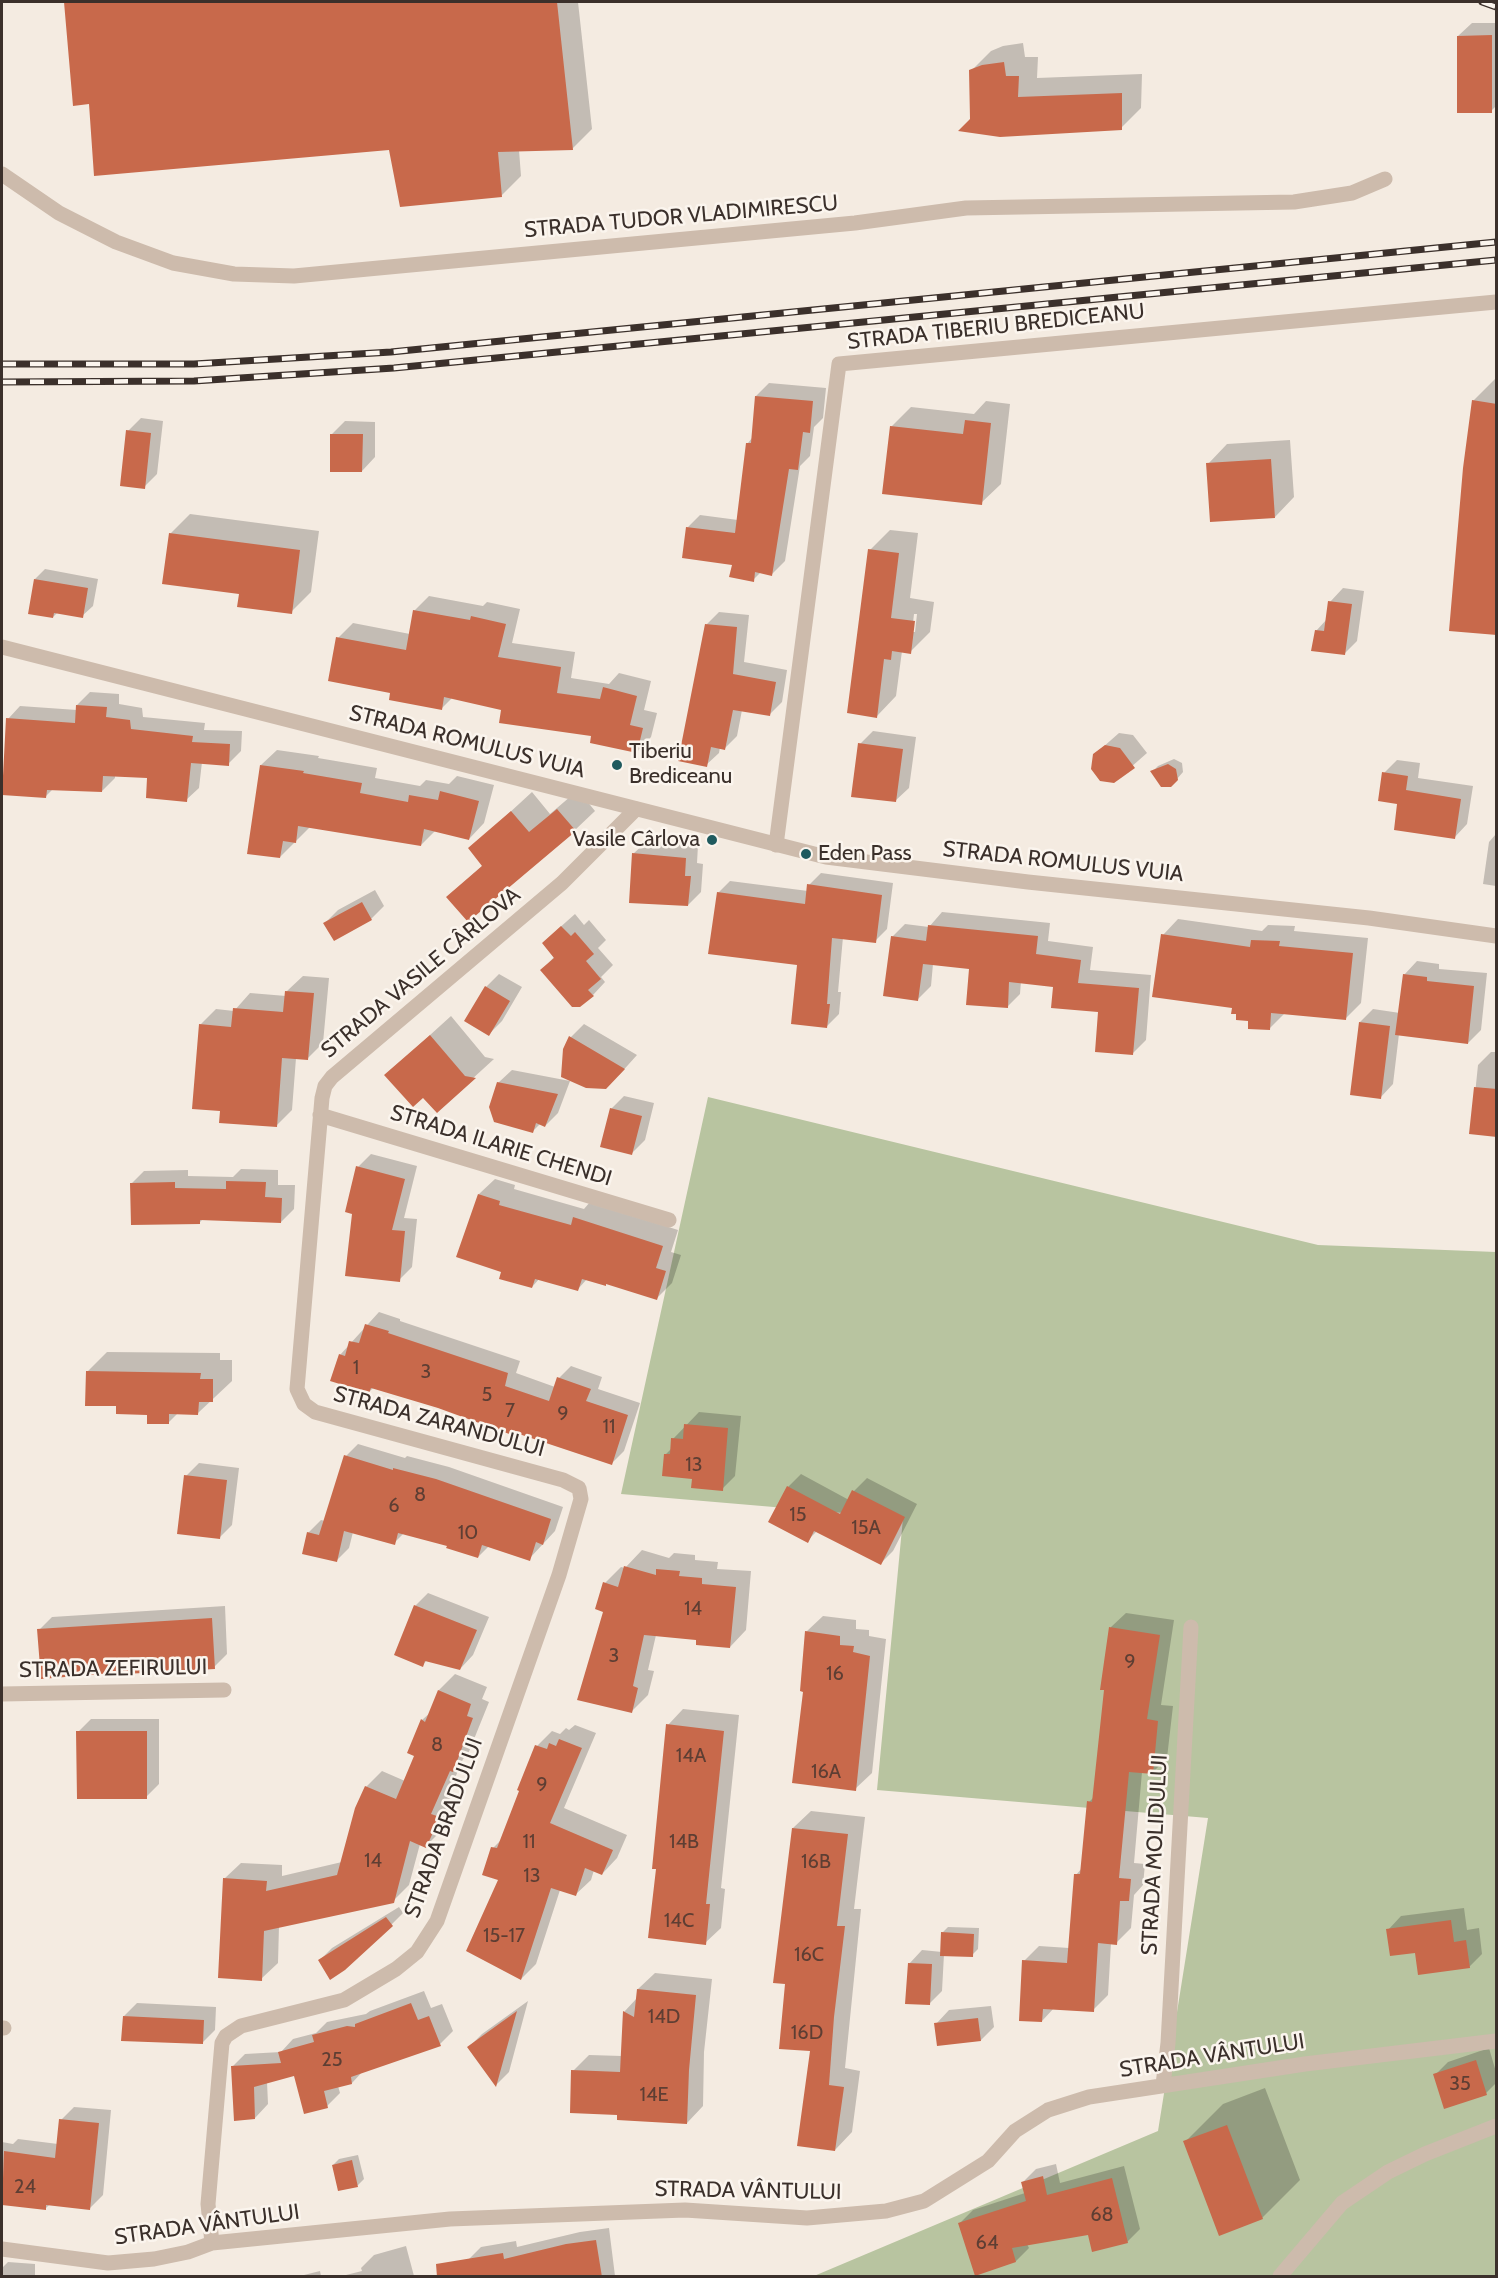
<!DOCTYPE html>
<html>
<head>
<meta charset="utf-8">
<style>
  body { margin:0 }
  #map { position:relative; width:1498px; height:2278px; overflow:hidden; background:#f4ebe1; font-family:Cabin,sans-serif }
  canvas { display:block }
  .frame { position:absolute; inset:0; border:3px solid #3b302b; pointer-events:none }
</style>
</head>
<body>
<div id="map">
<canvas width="1498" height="2278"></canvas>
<div class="frame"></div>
</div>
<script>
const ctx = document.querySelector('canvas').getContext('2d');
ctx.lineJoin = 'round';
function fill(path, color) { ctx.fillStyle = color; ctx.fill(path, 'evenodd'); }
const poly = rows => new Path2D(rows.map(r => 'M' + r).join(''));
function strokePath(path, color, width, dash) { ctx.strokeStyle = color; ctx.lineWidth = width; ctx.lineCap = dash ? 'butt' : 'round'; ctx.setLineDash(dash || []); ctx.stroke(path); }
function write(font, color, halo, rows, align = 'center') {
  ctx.font = font + ' Cabin,sans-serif'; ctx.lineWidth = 5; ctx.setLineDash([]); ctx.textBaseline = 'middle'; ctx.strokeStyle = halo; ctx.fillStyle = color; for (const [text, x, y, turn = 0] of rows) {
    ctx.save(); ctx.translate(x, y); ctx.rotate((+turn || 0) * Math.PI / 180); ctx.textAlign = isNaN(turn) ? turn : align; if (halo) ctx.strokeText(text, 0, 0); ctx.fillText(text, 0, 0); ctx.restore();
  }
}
const green = poly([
  [708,1097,1318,1245,1496,1252,1496,2276,814,2276,1158,2131,1208,1818,877,1790,903,1518,621,1494]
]);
const shadow = poly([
  [66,2,578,2,592,129,572,149,519,150,521,176,501,196,390,149,90,103,74,104],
  [1472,23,1496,23,1496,106,1491,111,1458,36],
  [1023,43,1025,57,1038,57,1037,78,1142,74,1141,108,1121,128,971,119,971,71,991,51,1003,46],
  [1496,378,1496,634,1473,401],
  [769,383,826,388,823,418,814,427,810,456,800,466,785,561,772,574,761,572,753,580,687,528,700,515,738,520,748,443,752,438,756,396],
  [986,401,1010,404,1001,484,981,503,891,427,911,407,974,414],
  [141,418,163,421,157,474,144,487,128,431],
  [345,421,375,422,375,457,362,471,332,434],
  [1290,440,1294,497,1275,517,1208,464,1227,444],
  [190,514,319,531,311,592,291,612,241,592,170,534],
  [890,530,918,533,910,598,934,602,930,632,910,652,902,651,896,696,877,716,870,550],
  [914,614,917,614,915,632,912,632],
  [45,569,98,579,93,606,82,616,58,612,53,617,35,579],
  [1343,588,1364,591,1357,641,1344,654,1316,631,1327,619,1330,602],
  [429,596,483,606,487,602,520,609,512,643,575,652,571,678,609,684,619,673,651,681,644,710,657,713,651,737,637,752,593,735,503,709,452,698,441,709,392,692,338,638,353,623,410,634,414,611],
  [719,612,749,615,744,662,787,670,782,702,770,714,742,710,737,736,725,748,720,747,719,753,706,765,707,624],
  [90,692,119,694,119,704,142,708,143,717,205,723,204,730,242,731,241,751,228,764,202,762,199,788,186,800,149,776,115,775,115,778,102,791,54,788,46,796,8,719,20,706,77,710,77,705],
  [873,731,916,737,909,788,895,801,860,744],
  [1119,733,1133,735,1147,753,1114,782,1094,755],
  [277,750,319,756,318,758,377,768,375,778,420,786,426,780,449,784,457,776,494,785,484,823,469,839,436,830,421,845,310,827,280,857,261,765],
  [1174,759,1182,763,1183,772,1171,786,1152,772,1158,766],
  [1397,760,1420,763,1418,778,1473,786,1467,824,1454,838,1399,803,1384,773],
  [578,790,595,811,575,830,448,897,483,865,470,849,532,792,550,814],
  [1496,834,1496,886,1483,884,1489,842],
  [647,841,698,845,697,863,703,864,701,892,688,905,633,854],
  [821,873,893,883,887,929,875,941,843,937,838,992,841,992,839,1014,827,1026,799,964,718,893,730,881,808,891,809,885],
  [375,890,384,906,371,919,325,923,338,910],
  [942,912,1050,923,1048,941,1093,947,1090,970,1151,975,1146,1040,1133,1053,1100,1011,1055,985,1021,981,1020,994,1007,1007,971,968,933,964,931,986,918,999,892,937,905,924,929,927],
  [575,914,584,925,589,920,606,940,598,948,613,965,601,977,605,982,593,995,542,970,555,956,557,930],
  [1178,919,1262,931,1268,925,1295,926,1294,931,1368,938,1361,1003,1346,1018,1285,1013,1269,1029,1238,1013,1163,935],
  [1417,961,1439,964,1439,969,1487,973,1481,1030,1468,1043,1399,1034,1393,1084,1380,1098,1360,1022,1373,1009,1400,1013,1404,975],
  [499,974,522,987,502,1021,489,1034,486,987],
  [303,976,329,978,323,1043,307,1059,296,1058,292,1110,276,1126,222,1110,200,1025,216,1009,234,1011,250,993,286,996,287,991],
  [451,1016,485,1057,494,1059,437,1111,423,1095,386,1075],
  [584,1024,637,1055,619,1075,565,1049,571,1037],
  [1491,1052,1496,1052,1496,1136,1471,1133,1478,1065],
  [512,1070,570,1081,558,1113,545,1126,540,1124,532,1132,498,1083],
  [624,1096,654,1103,645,1140,632,1153,611,1109],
  [371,1154,417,1166,404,1218,417,1219,412,1267,399,1280,358,1167],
  [241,1169,278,1170,278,1185,295,1185,294,1209,281,1222,203,1219,200,1222,131,1184,144,1171,188,1170,188,1176,233,1177],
  [495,1179,515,1185,514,1189,584,1209,590,1202,678,1230,671,1252,681,1255,672,1283,656,1299,607,1283,605,1285,587,1279,578,1289,540,1278,532,1287,503,1271,479,1194],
  [379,1312,400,1319,400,1321,520,1361,516,1373,555,1387,559,1378,571,1366,602,1377,598,1389,640,1403,624,1451,612,1463,374,1387,369,1392,340,1355],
  [107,1352,220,1353,220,1360,232,1360,232,1381,198,1413,178,1413,168,1423,148,1413,118,1404,87,1372],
  [699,1412,741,1416,735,1476,722,1489,693,1477,666,1454,672,1448,673,1439],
  [358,1444,405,1458,407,1456,449,1467,563,1507,555,1531,529,1559,489,1546,478,1557,449,1545,404,1533,394,1543,353,1532,349,1548,336,1561,308,1533,321,1520,325,1521,346,1456],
  [199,1463,239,1468,232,1525,219,1538,186,1476],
  [801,1474,849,1500,854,1491,867,1478,917,1504,893,1551,880,1564,817,1531,807,1541,788,1487],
  [642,1550,669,1558,674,1553,695,1555,695,1560,718,1562,717,1569,751,1571,746,1630,730,1647,698,1639,656,1635,648,1670,654,1671,648,1695,631,1712,605,1611,605,1583,621,1567,625,1568],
  [428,1593,489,1617,473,1655,460,1669,427,1660,423,1665,415,1606],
  [225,1606,227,1654,214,1667,39,1630,52,1617],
  [1126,1613,1174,1620,1161,1705,1173,1706,1167,1758,1152,1773,1142,1772,1134,1863,1145,1864,1143,1885,1134,1895,1131,1928,1116,1943,1111,1943,1108,1995,1093,2010,1054,2008,1042,2021,1024,1961,1039,1946,1069,1948,1076,1875,1082,1868,1089,1802,1094,1797,1111,1627],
  [823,1616,856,1620,856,1629,869,1630,869,1636,886,1639,872,1773,855,1789,805,1690,806,1632],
  [455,1674,487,1687,482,1699,489,1702,468,1754,463,1759,447,1797,455,1801,442,1830,426,1846,420,1844,409,1885,393,1901,279,1926,278,1963,261,1979,224,1879,241,1863,282,1865,282,1876,342,1862,366,1787,382,1771,405,1781,416,1755,422,1720,431,1712,439,1690],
  [683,1709,739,1715,721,1888,725,1889,721,1928,705,1943,658,1868,668,1725],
  [91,1719,159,1719,159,1784,146,1797,78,1732],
  [575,1725,596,1733,564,1808,627,1835,617,1858,602,1874,594,1870,591,1880,575,1895,560,1890,536,1964,521,1979,493,1848,502,1839,537,1746,552,1731,560,1734,566,1728,569,1730],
  [811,1811,865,1817,854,1909,861,1909,845,2068,860,2071,852,2132,835,2150,811,2050,786,1983,793,1828],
  [399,1907,403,1913,392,1924,320,1960,332,1948],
  [1464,1908,1467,1930,1479,1928,1482,1954,1469,1967,1416,1951,1388,1930,1401,1916],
  [948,1927,979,1928,978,1949,972,1955,944,1954,942,1991,929,2004,909,1964,922,1950,942,1952,942,1933],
  [655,1973,712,1979,704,2052,703,2106,687,2123,619,2113,573,2071,589,2055,622,2056,624,2012,637,1998,638,1989],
  [424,1991,431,2008,442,2004,453,2031,440,2044,364,2070,352,2083,338,2086,340,2093,327,2106,295,2074,267,2082,268,2104,255,2118,232,2067,245,2054,281,2052,293,2039,316,2033,327,2022,366,2014,370,2011],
  [528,2001,509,2072,496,2085,469,2047,482,2034],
  [137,2003,216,2007,215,2030,202,2043,124,2016],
  [991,2006,994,2027,981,2040,936,2024,949,2010],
  [1489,2048,1496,2072,1496,2083,1486,2093,1435,2075,1448,2062],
  [1265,2088,1300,2180,1262,2218,1220,2234,1185,2142,1223,2104],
  [74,2107,111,2110,103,2195,90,2208,50,2204,45,2209,2,2203,2,2142,13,2144,18,2139,58,2144,61,2120],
  [358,2155,364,2179,358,2185,339,2189,333,2165,339,2159],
  [1056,2164,1060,2183,1124,2166,1140,2229,1127,2242,1089,2233,1027,2244,1029,2248,1016,2261,976,2274,960,2223,973,2210,1025,2193,1023,2182,1036,2169],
  [609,2228,615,2276,471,2276,468,2260,481,2247,516,2241,517,2247,580,2232],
  [406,2246,414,2276,342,2276,362,2271,361,2268,374,2255],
  [8,2262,35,2264,35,2276,2,2276,2,2268],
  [320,2271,321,2276,300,2276]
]);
const building = poly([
  [64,2,557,2,573,150,498,152,502,197,400,207,389,150,94,176,89,104,73,106],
  [1492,35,1492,113,1457,113,1457,36],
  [1004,62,1006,76,1019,76,1018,97,1122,93,1122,130,1000,137,958,131,970,119,969,70,982,65],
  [755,396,813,401,810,433,803,432,798,470,789,469,772,576,755,572,754,582,729,577,732,565,682,558,686,527,735,533,746,443,751,443],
  [1472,400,1497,404,1497,635,1449,631,1463,468],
  [965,420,991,423,982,505,882,494,890,426,963,434],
  [126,430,151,433,145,489,120,486],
  [330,434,363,434,362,472,330,472],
  [1271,459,1275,518,1210,522,1206,463],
  [169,533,300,550,292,614,237,607,239,594,162,584],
  [868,549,899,553,891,618,915,621,911,654,892,651,891,660,884,659,877,718,847,713],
  [34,579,88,588,83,618,54,613,53,618,28,614],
  [1328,601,1352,604,1345,655,1311,651,1315,630,1324,631],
  [413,610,470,620,471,616,506,624,498,657,561,667,557,693,600,699,603,687,637,696,630,725,643,728,637,753,590,743,591,736,499,723,501,710,444,697,442,710,389,700,390,693,328,681,336,637,406,650],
  [705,624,737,627,733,674,776,682,770,716,733,710,725,750,711,747,707,767,678,761],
  [76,705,107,707,106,717,130,720,131,729,193,736,192,742,230,744,229,766,191,763,187,802,146,798,147,778,103,776,102,792,47,790,46,798,2,795,6,718,75,723],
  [858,743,903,749,896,802,851,797],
  [1105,745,1120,748,1135,768,1114,783,1100,781,1091,769,1093,754],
  [1168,764,1176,769,1178,780,1171,787,1161,787,1150,771],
  [260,765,304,771,303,773,362,783,360,793,408,802,409,795,438,800,440,791,479,801,469,840,424,829,421,846,298,826,296,843,283,841,280,858,247,854],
  [1382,772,1408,776,1406,790,1461,799,1455,839,1394,830,1397,804,1378,801],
  [557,809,576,831,468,922,446,897,482,866,468,848,511,811,529,832],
  [632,853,686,858,685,876,691,876,688,906,629,903],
  [807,884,882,895,876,943,832,938,827,1004,830,1004,827,1028,791,1024,797,965,708,954,717,892,805,904],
  [362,902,372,920,334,941,323,923],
  [928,925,1038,936,1036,954,1081,960,1078,983,1139,988,1133,1055,1095,1052,1098,1012,1051,1008,1053,987,1009,982,1008,1008,966,1005,969,969,923,964,918,1001,883,996,891,936,926,941],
  [561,926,571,936,575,932,594,954,586,961,601,979,588,990,594,996,580,1007,572,1007,540,970,554,958,542,943],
  [1161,934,1250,947,1251,940,1280,941,1279,946,1353,953,1346,1020,1271,1013,1270,1030,1248,1029,1248,1021,1236,1020,1236,1014,1231,1014,1232,1008,1152,997],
  [1403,974,1427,977,1427,981,1474,986,1468,1044,1395,1035],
  [485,986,510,1001,489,1036,464,1021],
  [285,991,314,993,308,1060,282,1058,277,1127,219,1123,220,1111,192,1109,199,1024,231,1027,233,1008,283,1012],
  [1359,1022,1390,1026,1381,1099,1350,1095],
  [430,1035,465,1076,476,1078,437,1113,423,1098,413,1107,384,1075],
  [569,1036,625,1069,606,1089,586,1088,561,1077,563,1049],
  [497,1082,558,1094,545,1127,536,1123,533,1133,494,1122,489,1107],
  [1474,1087,1497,1089,1497,1137,1469,1134],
  [610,1108,642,1116,632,1155,600,1147],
  [356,1166,405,1179,392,1230,405,1231,400,1282,345,1276,352,1214,345,1212],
  [226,1181,266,1182,265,1197,282,1198,281,1223,200,1220,200,1224,131,1225,130,1183,175,1182,175,1188,226,1189],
  [478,1194,500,1201,499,1205,571,1225,573,1217,663,1246,656,1268,666,1271,657,1300,606,1284,606,1286,582,1279,578,1291,535,1279,532,1288,499,1279,501,1272,456,1257],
  [365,1324,389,1331,388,1333,508,1373,505,1386,549,1401,557,1377,591,1389,586,1401,628,1415,612,1465,513,1432,512,1435,438,1408,371,1388,369,1393,330,1381,339,1354,345,1356,349,1341,359,1343],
  [86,1371,201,1373,200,1379,213,1379,213,1402,199,1402,198,1415,169,1414,169,1424,147,1424,147,1415,116,1414,116,1406,85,1406],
  [684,1424,728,1428,723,1491,691,1488,692,1479,662,1476,664,1454,670,1454,671,1438,683,1439],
  [344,1455,393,1470,393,1468,436,1479,551,1519,543,1545,536,1542,530,1561,482,1545,478,1558,446,1548,447,1546,398,1533,395,1545,344,1531,337,1562,302,1554,307,1532,319,1535],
  [184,1475,227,1480,220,1539,177,1534],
  [787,1486,840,1514,852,1490,905,1517,881,1565,814,1531,808,1543,768,1522],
  [624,1566,656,1575,656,1569,680,1571,679,1576,702,1578,702,1584,736,1587,730,1648,696,1645,696,1640,644,1635,633,1686,638,1688,632,1713,577,1700,603,1612,595,1609,603,1582,618,1587],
  [414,1605,477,1630,460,1670,425,1661,423,1667,394,1655],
  [212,1618,215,1669,125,1674,125,1672,41,1679,37,1629],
  [1109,1627,1160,1635,1147,1719,1158,1721,1153,1774,1129,1772,1119,1878,1131,1879,1129,1901,1120,1901,1117,1945,1098,1943,1094,2012,1043,2009,1042,2022,1019,2021,1022,1960,1067,1963,1074,1874,1080,1874,1087,1801,1092,1802,1104,1690,1100,1690],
  [805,1631,840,1636,840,1645,854,1646,853,1652,870,1656,856,1791,792,1783,803,1692,800,1691],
  [438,1690,471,1704,467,1716,473,1718,453,1772,450,1771,431,1814,440,1817,426,1848,410,1841,394,1903,264,1931,262,1981,218,1978,223,1878,267,1881,266,1891,337,1875,355,1808,365,1786,396,1799,414,1756,407,1753,421,1719,425,1722],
  [666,1724,724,1731,706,1904,710,1904,706,1945,648,1938,656,1869,652,1869],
  [76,1731,147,1731,147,1799,77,1799],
  [559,1739,582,1748,550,1823,613,1850,602,1875,585,1868,576,1896,551,1888,521,1980,466,1951,498,1880,482,1875,491,1847,497,1848,519,1791,517,1790,535,1745,547,1749,549,1743,556,1746],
  [792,1828,848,1834,837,1926,845,1926,834,2017,829,2085,844,2087,835,2151,797,2146,810,2051,779,2049,785,1984,773,1983],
  [386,1917,393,1926,345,1970,330,1980,318,1960],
  [1451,1920,1454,1942,1466,1940,1470,1968,1418,1975,1415,1953,1390,1956,1386,1929],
  [941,1932,974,1934,973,1957,940,1956],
  [908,1963,932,1964,930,2005,905,2004],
  [637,1989,696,1995,689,2070,687,2124,617,2120,617,2115,570,2113,571,2070,620,2072,623,2011,634,2017],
  [411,2003,418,2020,429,2016,441,2046,351,2077,352,2084,324,2091,328,2108,304,2114,294,2076,254,2087,255,2119,234,2121,231,2066,281,2063,278,2052,314,2042,312,2035,347,2026,355,2027,355,2024],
  [517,2011,496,2087,467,2047],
  [123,2016,204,2020,203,2044,121,2041],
  [978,2018,981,2041,937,2046,934,2023],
  [1476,2060,1487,2095,1444,2109,1433,2074],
  [59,2119,99,2123,90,2210,46,2205,46,2210,2,2205,4,2151,55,2158],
  [1227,2125,1263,2219,1219,2236,1183,2141],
  [352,2160,358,2187,338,2191,332,2165],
  [1043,2176,1047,2195,1112,2178,1128,2243,1092,2252,1088,2235,1012,2248,1016,2262,975,2276,958,2223,1026,2201,1021,2182],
  [596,2240,602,2277,437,2277,436,2264,503,2253,504,2259,566,2244]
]);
const minor = poly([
  [2,174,59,213,116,242,173,263,234,274,294,276,855,223,966,208,1294,202,1352,193,1385,179],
  [776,845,839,364,1496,302],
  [320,1115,669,1220],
  [2,1694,224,1690],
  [2,2028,4,2028],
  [1163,2085,1168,2043,1191,1627],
  [212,2243,208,2204,222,2043,226,2036,241,2026,344,2000,396,1969,417,1952,437,1921,559,1575,581,1499,579,1488,563,1480,315,1412,304,1404,297,1389,322,1098,325,1086,332,1077,562,883,636,809],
  [2,2249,108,2263,154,2259,188,2252,212,2243,450,2219,685,2210,807,2218,886,2211,924,2201,988,2161,1015,2131,1048,2110,1089,2097,1305,2064,1496,2041],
  [1280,2276,1342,2203,1388,2172,1425,2154,1496,2126]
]);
const tertiary = poly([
  [2,647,826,857,1028,882,1369,918,1496,936]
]);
const rail = poly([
  [1482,2,1496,7],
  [2,364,194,364,391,352,1496,242],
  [2,382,194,381,394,368,1496,260]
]);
const markers = [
  [617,765,6,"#1f5a5e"],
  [712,840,6,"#1f5a5e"],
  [806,854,6,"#1f5a5e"]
];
const numberNames = [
  ["1",356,1368],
  ["3",426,1372],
  ["5",487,1395],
  ["7",510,1411],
  ["9",563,1414],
  ["11",609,1427],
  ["13",694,1465],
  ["8",420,1495],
  ["6",394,1506],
  ["15",798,1515],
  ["15A",866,1528],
  ["10",468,1533],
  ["14",693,1609],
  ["3",614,1656],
  ["9",1130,1662],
  ["16",835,1674],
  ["8",437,1745],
  ["14A",691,1756],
  ["16A",826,1772],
  ["9",542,1785],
  ["11",529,1842],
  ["14B",684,1842],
  ["14",373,1861],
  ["16B",816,1862],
  ["13",532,1876],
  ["14C",679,1921],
  ["15-17",504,1936],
  ["16C",809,1955],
  ["14D",664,2017],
  ["16D",807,2033],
  ["25",332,2060],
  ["35",1460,2084],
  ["14E",654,2095],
  ["24",25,2187],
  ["68",1102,2215],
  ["64",987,2243]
];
const streetNames = [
  ["STRADA TUDOR VLADIMIRESCU",681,217,-5],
  ["STRADA TIBERIU BREDICEANU",996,327,-6],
  ["STRADA ROMULUS VUIA",467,742,14],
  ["STRADA ROMULUS VUIA",1063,862,6],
  ["STRADA VASILE CÂRLOVA",421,973,-40],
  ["STRADA ILARIE CHENDI",501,1146,17],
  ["STRADA ZARANDULUI",439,1422,15],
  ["STRADA ZEFIRULUI",113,1669,-1],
  ["STRADA BRADULUI",444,1828,-70],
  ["STRADA MOLIDULUI",1155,1855,-87],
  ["STRADA VÂNTULUI",1212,2056,-9],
  ["STRADA VÂNTULUI",748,2191,1],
  ["STRADA VÂNTULUI",207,2225,-8]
];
const poiNames = [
  ["Tiberiu",629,752],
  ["Brediceanu",629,777],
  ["Vasile Cârlova",700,840,"right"],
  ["Eden Pass",818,854]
];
fill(green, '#b8c4a0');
fill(shadow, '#0003');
fill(building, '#c8694b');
strokePath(minor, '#cdbbac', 15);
strokePath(tertiary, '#cdbbac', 15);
strokePath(rail, '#3b302b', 7);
strokePath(rail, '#fbf5ee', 4.5, [14]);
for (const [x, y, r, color] of markers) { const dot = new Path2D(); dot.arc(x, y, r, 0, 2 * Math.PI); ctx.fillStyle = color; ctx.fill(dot); strokePath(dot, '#fbf5ee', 2); }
write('20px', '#5e3e33', null, numberNames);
write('22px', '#3b302b', '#fbf5ee', streetNames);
write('22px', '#3b302b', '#fbf5ee', poiNames, 'left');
</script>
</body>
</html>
